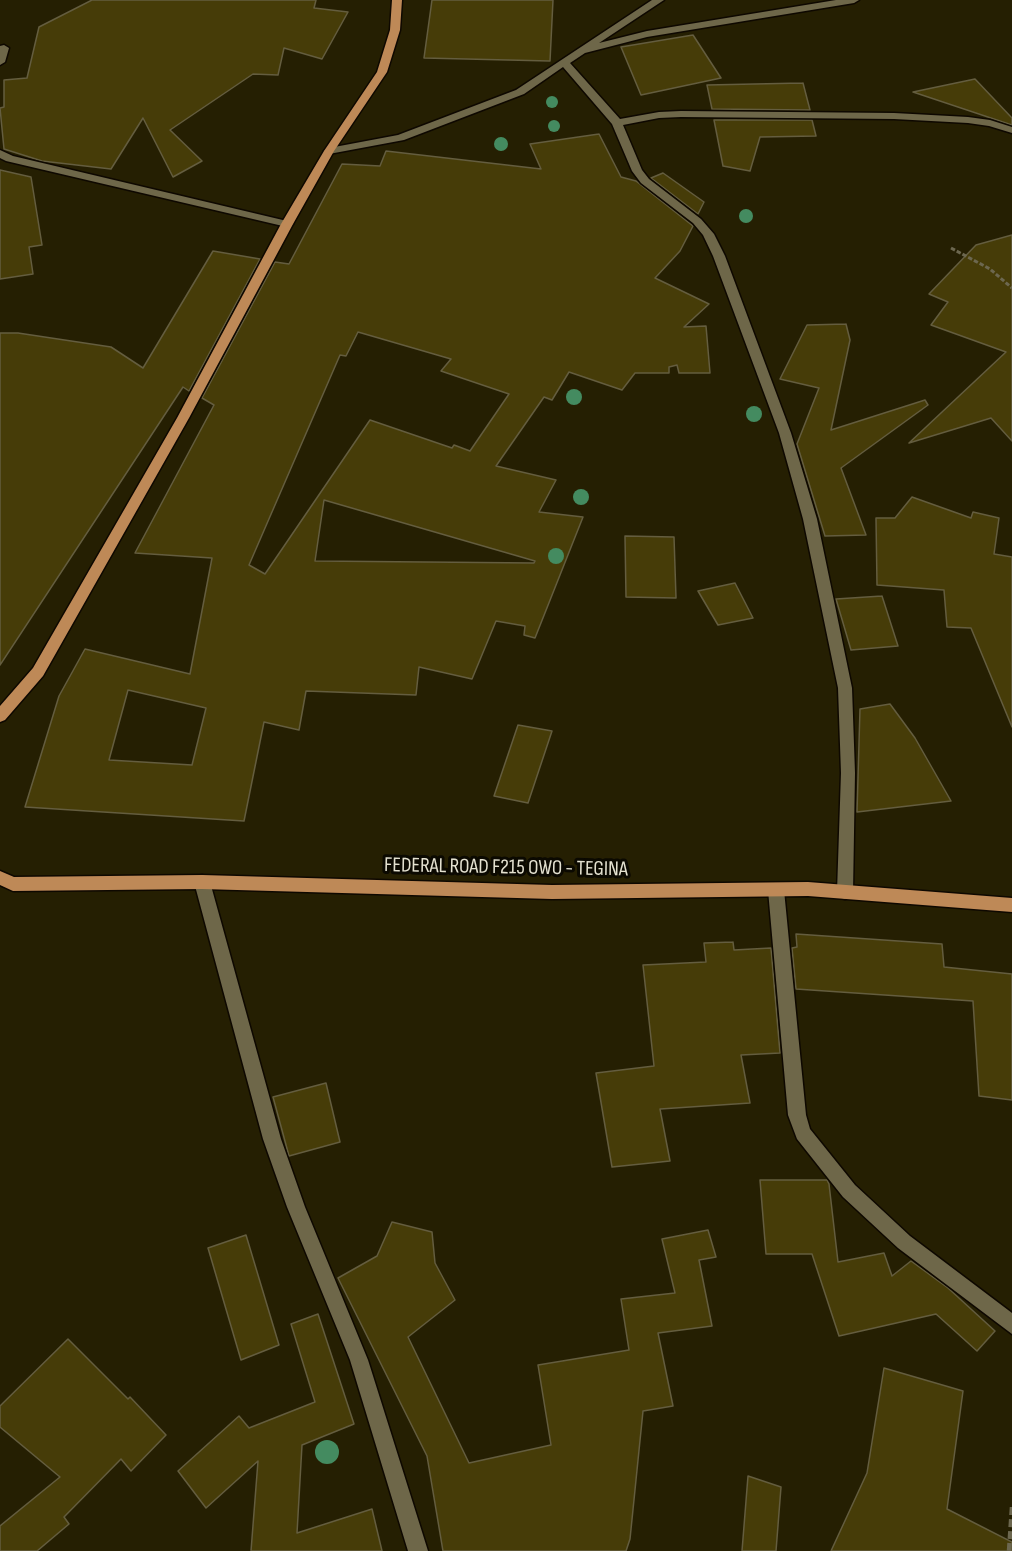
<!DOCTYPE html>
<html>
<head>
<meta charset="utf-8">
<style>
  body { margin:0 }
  canvas { display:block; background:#251f02 }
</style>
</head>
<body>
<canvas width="1012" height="1551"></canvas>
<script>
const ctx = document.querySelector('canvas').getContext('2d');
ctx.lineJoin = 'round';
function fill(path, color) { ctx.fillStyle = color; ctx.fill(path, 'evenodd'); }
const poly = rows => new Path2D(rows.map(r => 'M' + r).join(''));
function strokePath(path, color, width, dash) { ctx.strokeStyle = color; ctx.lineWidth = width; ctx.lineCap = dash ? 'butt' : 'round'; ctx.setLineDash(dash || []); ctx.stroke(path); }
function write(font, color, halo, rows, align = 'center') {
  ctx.font = font + ' "Sofia Sans Condensed",sans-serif'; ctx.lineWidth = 6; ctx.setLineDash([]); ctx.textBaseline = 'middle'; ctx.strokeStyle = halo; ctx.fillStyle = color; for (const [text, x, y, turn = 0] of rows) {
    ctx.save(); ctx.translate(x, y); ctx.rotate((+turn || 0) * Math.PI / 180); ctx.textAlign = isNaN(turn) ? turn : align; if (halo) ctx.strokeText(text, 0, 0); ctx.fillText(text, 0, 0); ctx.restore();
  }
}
const building = poly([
  [92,0,316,0,314,8,348,12,322,59,284,48,278,75,253,74,170,130,202,161,173,177,143,118,111,169,42,161,4,149,0,108,4,107,4,80,27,78,39,27,92,0],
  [432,0,553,0,550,61,424,58,432,0],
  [693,35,721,78,641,95,621,47,693,35],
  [975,79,1012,118,1012,125,913,92,975,79],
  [803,83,810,110,712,109,707,85,803,83],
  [714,120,812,120,816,136,760,137,750,171,723,166,714,120],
  [599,134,621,177,636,181,693,226,680,251,655,278,709,304,684,327,706,326,710,373,679,373,677,365,669,367,669,373,635,373,622,390,569,372,552,400,544,397,496,466,556,480,539,512,583,517,535,638,524,635,525,626,496,621,472,679,419,667,416,695,306,691,299,730,264,722,244,821,25,807,59,696,85,649,190,674,212,558,135,553,214,405,202,398,275,262,289,264,342,164,380,166,386,151,541,169,530,144,599,134],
  [358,332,451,359,441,371,509,394,470,451,454,445,452,448,370,420,265,574,249,565,340,355,346,356,358,332],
  [324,500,535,561,534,563,315,561,324,500],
  [128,690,206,708,192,765,109,760,128,690],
  [0,170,31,177,42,245,29,247,33,274,0,279,0,170],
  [663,173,704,202,698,214,651,178,663,173],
  [1012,235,1012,441,991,418,909,443,1006,352,931,325,948,302,929,294,976,245,1012,235],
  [213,251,260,259,189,391,183,387,0,665,0,333,18,333,111,347,143,368,213,251],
  [846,324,850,340,831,430,925,400,928,405,841,468,866,535,825,536,797,444,819,388,780,379,807,325,846,324],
  [912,497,971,518,973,512,999,518,994,554,1012,557,1012,727,971,628,947,627,944,590,877,585,876,518,895,518,912,497],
  [625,536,674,537,676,598,626,597,625,536],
  [735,583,753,618,718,625,698,591,735,583],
  [882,596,898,646,851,650,836,599,882,596],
  [890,704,915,738,951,801,857,812,860,709,890,704],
  [518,725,552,731,528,803,494,796,518,725],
  [796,934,942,944,944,967,1012,974,1012,1100,979,1096,973,1001,796,989,792,948,797,947,796,934],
  [733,942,734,950,771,948,780,1053,741,1055,750,1103,660,1109,670,1161,612,1167,596,1073,654,1066,643,965,706,962,704,943,733,942],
  [326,1083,340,1142,289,1156,273,1097,326,1083],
  [760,1180,827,1180,829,1184,838,1262,884,1253,892,1276,911,1261,948,1288,995,1331,977,1351,936,1314,839,1336,812,1254,766,1254,760,1180],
  [392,1222,432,1232,435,1263,455,1300,408,1337,469,1463,551,1445,538,1365,629,1350,621,1299,675,1293,662,1239,708,1230,716,1257,699,1260,712,1326,658,1333,673,1406,643,1411,630,1539,626,1551,443,1551,427,1456,338,1278,377,1256,392,1222],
  [246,1235,279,1345,241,1360,208,1248,246,1235],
  [318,1314,354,1424,302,1445,297,1533,372,1509,382,1551,251,1551,258,1461,206,1508,178,1471,239,1416,249,1428,315,1402,291,1324,318,1314],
  [68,1339,128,1399,130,1397,166,1435,131,1471,121,1459,64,1517,69,1524,37,1551,0,1551,0,1526,60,1477,0,1427,0,1406,68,1339],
  [884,1368,963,1391,947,1509,1012,1542,1012,1551,831,1551,867,1473,884,1368],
  [748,1476,781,1487,776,1551,742,1551,748,1476]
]);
const pathFar1 = poly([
  [951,248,990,269,1012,288]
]);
const path = poly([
  [1009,1551,1012,1507]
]);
const minor = poly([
  [652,0,664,0,599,43,647,31,836,0,859,0,854,3,647,37,585,53,570,63,620,119,659,112,681,111,894,113,968,117,990,120,1012,127,1012,133,989,126,968,123,894,119,681,117,659,118,623,125,642,170,649,179,701,219,714,234,725,256,791,433,817,519,852,688,855,773,853,892,851,897,845,899,839,897,837,892,841,773,838,688,803,519,779,433,713,256,703,235,693,223,641,183,632,171,612,124,563,67,524,94,404,140,329,154,324,151,329,148,398,135,516,90,652,0],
  [4,45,9,48,5,62,0,65,0,46,4,45],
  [0,150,13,156,287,221,293,224,287,227,6,161,0,158,0,150],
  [202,875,208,877,210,882,281,1139,305,1207,368,1360,428,1551,408,1551,350,1360,287,1207,263,1139,194,882,196,877,202,875],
  [776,883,782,885,784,890,806,1115,810,1129,855,1185,910,1236,1012,1313,1012,1334,898,1248,843,1197,797,1139,788,1115,768,890,770,885,776,883]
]);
const major = poly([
  [392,0,402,0,400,30,387,72,334,151,293,224,189,418,43,676,5,720,0,722,0,706,33,668,177,418,281,224,324,151,377,72,390,30,392,0],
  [0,871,14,877,202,875,552,885,808,882,1012,898,1012,912,808,896,552,899,202,889,13,891,0,885,0,871]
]);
const trees = [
  [552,102,6],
  [554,126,6],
  [501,144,7],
  [746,216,7],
  [574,397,8],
  [754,414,8],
  [581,497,8],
  [556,556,8],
  [327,1452,12]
];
const streetNames = [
  ["FEDERAL ROAD F215 OWO - TEGINA",506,868,1]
];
fill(building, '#463c08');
strokePath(building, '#645d3f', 1.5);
strokePath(minor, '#0e0800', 3);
strokePath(major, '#0e0800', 3);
strokePath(pathFar1, '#6c674f', 3, [4.5, 2]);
strokePath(path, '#6c674f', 4.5, [8, 4]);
fill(minor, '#6e6749');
fill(major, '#be8957');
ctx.fillStyle = '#448b60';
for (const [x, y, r] of trees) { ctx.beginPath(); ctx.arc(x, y, r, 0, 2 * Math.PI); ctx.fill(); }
write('21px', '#e4e1d0', '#0b0901', streetNames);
</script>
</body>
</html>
